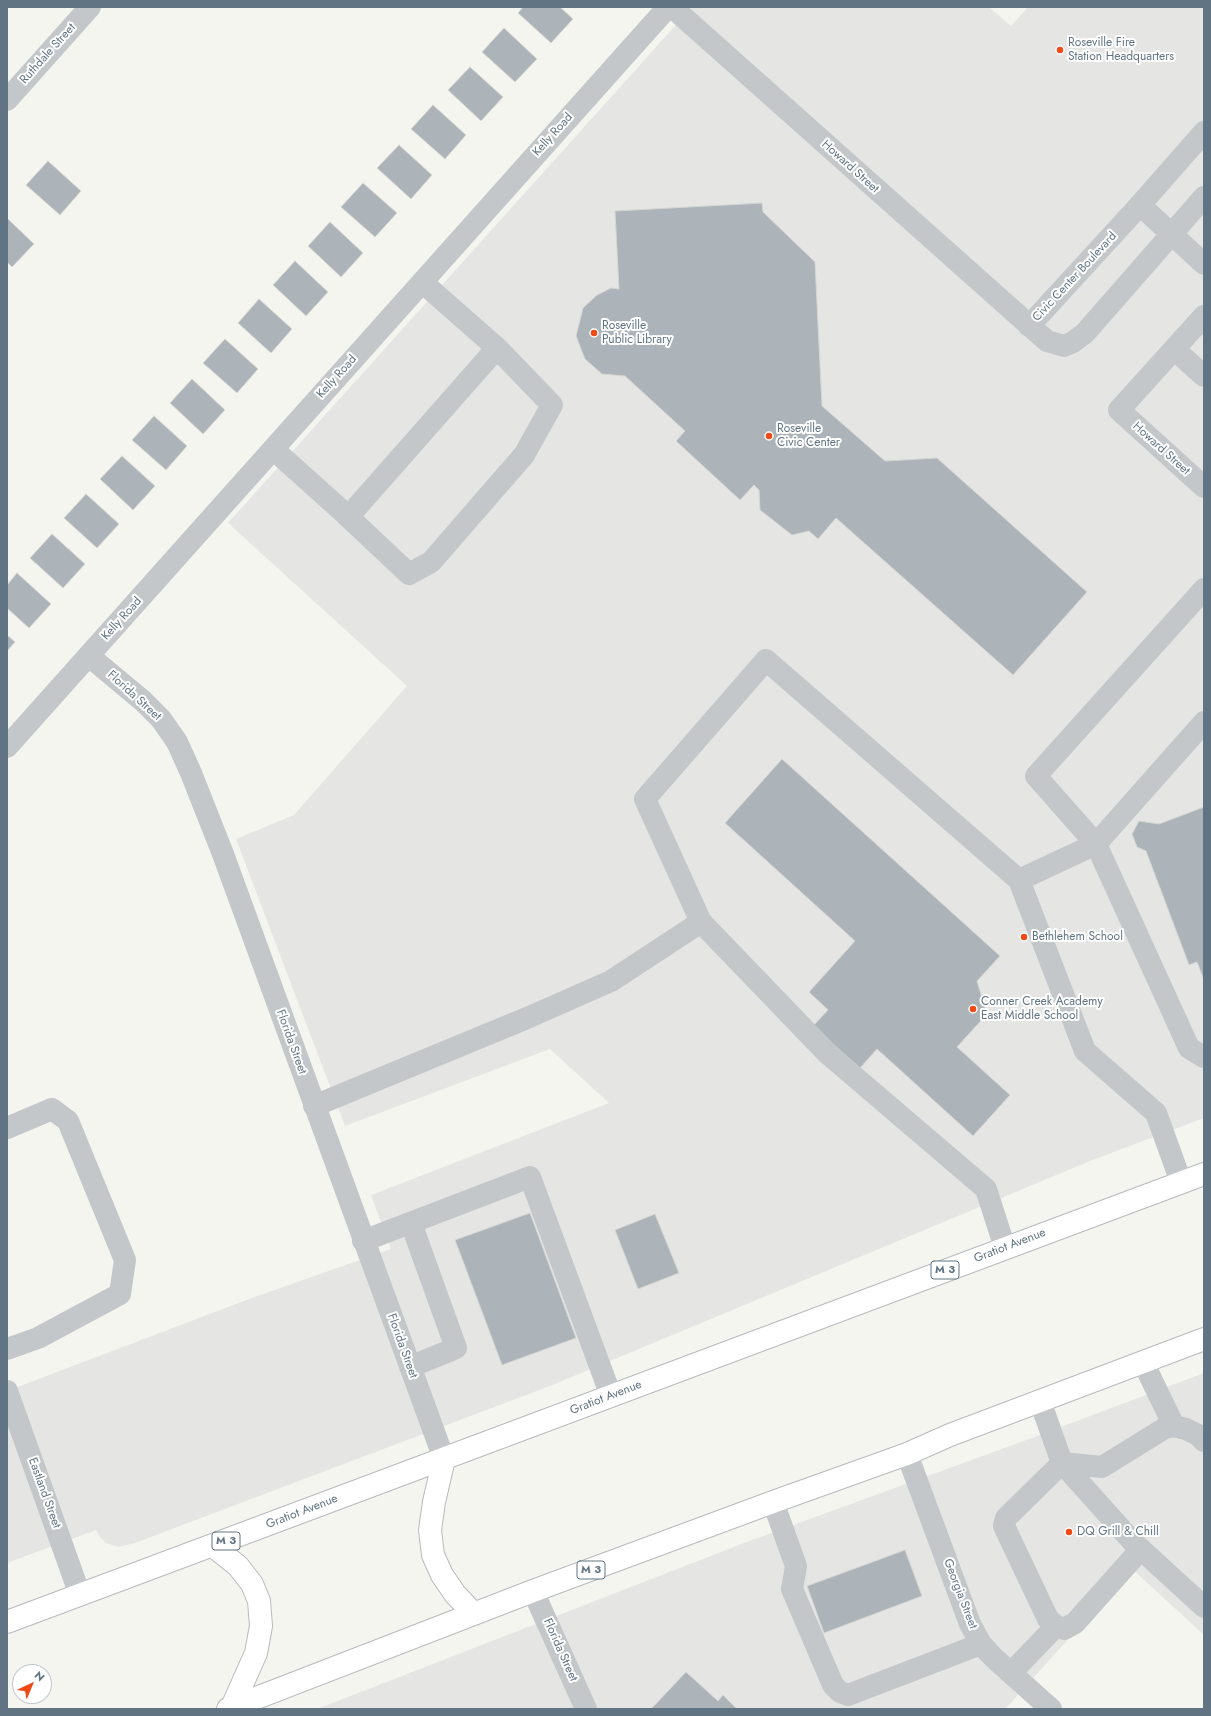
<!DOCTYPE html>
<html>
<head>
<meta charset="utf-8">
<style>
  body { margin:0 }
  #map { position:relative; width:1211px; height:1716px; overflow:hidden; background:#f5f5f0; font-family:Jost,sans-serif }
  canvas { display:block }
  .frame { position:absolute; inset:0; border:8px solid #617483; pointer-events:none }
  .north { position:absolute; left:12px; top:1664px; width:40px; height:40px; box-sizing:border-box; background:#fff; border:1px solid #c0c7cd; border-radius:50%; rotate:44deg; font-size:11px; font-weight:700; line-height:16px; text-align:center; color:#617483 }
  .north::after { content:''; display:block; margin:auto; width:14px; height:18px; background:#ee4917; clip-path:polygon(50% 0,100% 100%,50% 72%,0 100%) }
</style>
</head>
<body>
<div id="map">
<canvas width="1211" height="1716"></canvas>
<div class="frame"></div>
<div class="north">N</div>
</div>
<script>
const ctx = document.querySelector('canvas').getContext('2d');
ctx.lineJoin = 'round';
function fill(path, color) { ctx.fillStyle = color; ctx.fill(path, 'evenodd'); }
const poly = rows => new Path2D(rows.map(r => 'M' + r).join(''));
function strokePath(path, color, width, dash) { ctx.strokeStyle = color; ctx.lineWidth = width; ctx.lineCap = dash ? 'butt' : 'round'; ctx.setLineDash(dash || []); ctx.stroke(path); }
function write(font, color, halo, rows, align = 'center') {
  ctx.font = font + ' Jost,sans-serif'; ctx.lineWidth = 4; ctx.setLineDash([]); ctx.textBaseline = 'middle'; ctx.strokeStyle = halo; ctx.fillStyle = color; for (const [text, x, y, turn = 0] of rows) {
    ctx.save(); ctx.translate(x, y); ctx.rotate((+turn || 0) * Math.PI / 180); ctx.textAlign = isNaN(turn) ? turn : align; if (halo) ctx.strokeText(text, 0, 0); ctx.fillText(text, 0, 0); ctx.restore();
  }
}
const built = poly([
  [692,7,989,7,1011,26,1028,7,1204,7,1204,1118,1090,1161,550,1386,135,1543,119,1547,106,1543,99,1536,96,1530,7,1563,7,1391,249,1299,391,1249,371,1195,609,1103,550,1049,345,1126,236,839,294,815,407,686,228,523],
  [1204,1373,1204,1635,1132,1569,1005,1709,317,1709,744,1543,1029,1439]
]);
const building = poly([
  [523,7,560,7,573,19,551,43,518,13,523,7],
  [504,28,537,59,515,82,482,52,504,28],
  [470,67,503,97,481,121,448,90,470,67],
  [433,105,466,135,445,159,411,129,433,105],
  [399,145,432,175,411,199,377,168,399,145],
  [48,161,81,191,60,215,26,185,48,161],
  [363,183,397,213,375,237,341,207,363,183],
  [762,203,763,212,815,262,822,406,885,461,937,458,1087,592,1013,675,836,518,818,539,809,531,792,535,760,510,759,490,754,485,740,500,676,441,685,431,625,376,602,374,585,359,576,336,583,308,597,295,611,288,619,289,615,211,762,203],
  [7,218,34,244,12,267,7,262,7,218],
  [330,222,363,253,341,277,308,246,330,222],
  [295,261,328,292,306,316,273,285,295,261],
  [259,299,292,329,271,353,238,323,259,299],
  [225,339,258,369,237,393,203,363,225,339],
  [192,379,225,410,203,434,170,403,192,379],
  [154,416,187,446,166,470,132,440,154,416],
  [122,456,155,486,133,510,100,479,122,456],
  [86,494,119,524,97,548,64,518,86,494],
  [52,534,85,564,63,588,30,558,52,534],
  [17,573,51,604,29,628,7,608,7,585,17,573],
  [7,635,15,642,7,651,7,635],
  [782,759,1000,956,977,981,987,1014,957,1047,1010,1095,973,1136,877,1049,860,1068,813,1026,828,1010,809,992,855,941,725,823,782,759],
  [1204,807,1204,980,1197,962,1189,965,1146,851,1137,847,1132,834,1139,821,1159,824,1204,807],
  [530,1213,576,1338,502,1365,455,1240,530,1213],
  [655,1214,679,1273,638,1289,615,1230,655,1214],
  [905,1550,922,1596,824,1633,807,1586,905,1550],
  [686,1672,718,1701,723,1695,737,1709,651,1709,686,1672]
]);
const minor = poly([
  [672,7,1047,341,1064,346,1073,342,1085,333,1204,197],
  [7,100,90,7],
  [1140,205,1204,264],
  [1204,316,1119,410,1204,487],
  [1029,326,1140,205,1204,132],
  [1174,349,1204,376],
  [273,449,341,510,409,574,431,562,524,455,552,405,497,348,422,282],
  [348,517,497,348],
  [1204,589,1036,776,1096,844,1204,722],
  [89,656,143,701,161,719,177,742,191,773,223,854,444,1459],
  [7,747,668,7],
  [1019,880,1096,844,1189,1048,1204,1057],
  [701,922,828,1054,986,1189,1005,1248],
  [314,1106,527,1018,611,981,701,922,645,799,766,660,1019,880,1085,1051,1156,1113,1181,1182],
  [7,1128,52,1109,68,1121,125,1260,120,1294,38,1338,7,1349],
  [363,1241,530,1177,611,1396],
  [1143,1362,1174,1426],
  [410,1367,456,1348,411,1223],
  [7,1391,80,1595],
  [907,1454,970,1624,981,1644,994,1658,1051,1709],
  [1062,1463,1132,1541,1204,1607],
  [1062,1463,1102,1467,1165,1428,1174,1426,1186,1429,1198,1435,1204,1441],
  [773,1502,796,1566,792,1589,833,1685,840,1692,848,1695,981,1644],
  [533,1591,586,1709],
  [1056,1626,1064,1629,1075,1623,1141,1549],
  [1011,1673,1056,1626,1048,1619,1004,1526,1006,1518,1062,1463,1040,1401]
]);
const major = poly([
  [444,1459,434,1502,430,1530,433,1555,442,1575,455,1594,474,1614],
  [213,1546,238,1566,252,1584,259,1601,261,1626,256,1653,232,1707],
  [7,1622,1204,1174],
  [228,1709,533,1591,773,1502,907,1454,950,1435,1204,1339]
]);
const markers = [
  [1060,50,4,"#ee4917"],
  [594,333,4,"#ee4917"],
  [769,436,4,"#ee4917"],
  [1024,937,4,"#ee4917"],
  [973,1009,4,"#ee4917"],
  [1069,1532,4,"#ee4917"]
];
const shields = [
  [945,1270,28],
  [226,1541,28],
  [591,1570,28]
];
const shieldNames = [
  ["M 3",945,1270],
  ["M 3",226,1541],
  ["M 3",591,1570]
];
const poiNames = [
  ["Roseville Fire",1068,43],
  ["Station Headquarters",1068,57],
  ["Roseville",602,326],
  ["Public Library",602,340],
  ["Roseville",777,429],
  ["Civic Center",777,443],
  ["Bethlehem School",1032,937],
  ["Conner Creek Academy",981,1002],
  ["East Middle School",981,1016],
  ["DQ Grill & Chill",1077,1532]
];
const streetNames = [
  ["Ruthdale Street",48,54,-48],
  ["Kelly Road",553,135,-48],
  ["Howard Street",850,167,42],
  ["Civic Center Boulevard",1075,277,-47],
  ["Kelly Road",337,377,-48],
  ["Howard Street",1161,449,42],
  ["Kelly Road",122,619,-48],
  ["Florida Street",134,696,42],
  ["Florida Street",291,1042,70],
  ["Gratiot Avenue",1010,1246,-21],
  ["Florida Street",402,1346,70],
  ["Gratiot Avenue",606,1398,-21],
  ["Eastland Street",44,1493,70],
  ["Gratiot Avenue",302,1512,-21],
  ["Georgia Street",960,1594,69],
  ["Florida Street",560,1650,66]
];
fill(built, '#e5e6e4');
fill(building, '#acb4b9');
strokePath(building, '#d6d6d3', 1);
strokePath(major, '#b6babe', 24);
strokePath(minor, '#c3c7ca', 22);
strokePath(major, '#fff', 22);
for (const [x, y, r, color] of markers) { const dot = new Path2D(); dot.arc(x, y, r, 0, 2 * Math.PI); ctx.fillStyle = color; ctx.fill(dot); strokePath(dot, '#fff', 1.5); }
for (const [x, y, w] of shields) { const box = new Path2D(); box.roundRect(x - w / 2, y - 9, w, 18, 3); ctx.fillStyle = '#fff'; ctx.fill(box); strokePath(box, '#617483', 1); }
write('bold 11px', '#617483', null, shieldNames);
write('12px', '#617483', '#fff', poiNames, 'left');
write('12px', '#617483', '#fff', streetNames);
</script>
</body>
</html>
